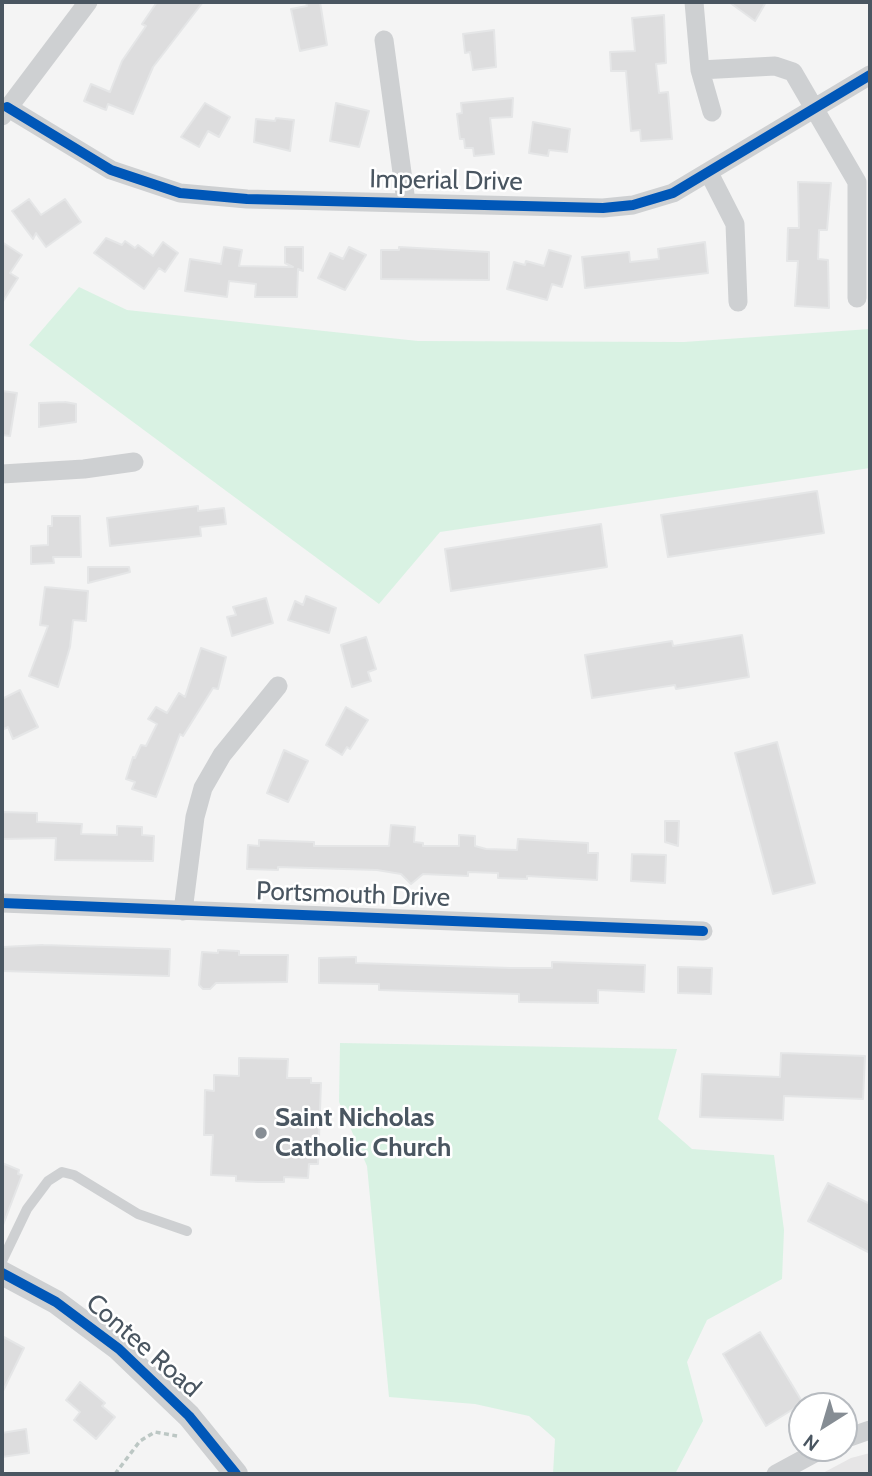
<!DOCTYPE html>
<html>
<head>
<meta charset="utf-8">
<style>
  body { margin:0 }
  #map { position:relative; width:872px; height:1476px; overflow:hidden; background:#f4f4f4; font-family:Cabin,sans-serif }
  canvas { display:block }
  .frame { position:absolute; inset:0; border:4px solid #4a5661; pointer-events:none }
  .north { position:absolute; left:788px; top:1392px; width:70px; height:70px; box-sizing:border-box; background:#fff; border:2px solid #b7bbc0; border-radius:50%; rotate:217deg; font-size:19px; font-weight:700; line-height:28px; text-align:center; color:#4a5661 }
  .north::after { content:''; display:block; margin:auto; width:24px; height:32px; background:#868d94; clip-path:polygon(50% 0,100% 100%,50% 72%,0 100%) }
</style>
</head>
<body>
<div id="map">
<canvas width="872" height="1476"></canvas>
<div class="frame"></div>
<div class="north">N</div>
</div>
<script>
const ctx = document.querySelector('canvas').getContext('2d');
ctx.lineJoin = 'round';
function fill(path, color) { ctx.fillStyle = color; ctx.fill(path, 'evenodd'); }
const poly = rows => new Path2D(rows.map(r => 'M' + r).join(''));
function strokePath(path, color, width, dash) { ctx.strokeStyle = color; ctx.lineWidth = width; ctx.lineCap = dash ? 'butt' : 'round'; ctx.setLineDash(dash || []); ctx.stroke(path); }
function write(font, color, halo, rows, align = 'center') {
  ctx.font = font + ' Cabin,sans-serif'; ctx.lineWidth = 5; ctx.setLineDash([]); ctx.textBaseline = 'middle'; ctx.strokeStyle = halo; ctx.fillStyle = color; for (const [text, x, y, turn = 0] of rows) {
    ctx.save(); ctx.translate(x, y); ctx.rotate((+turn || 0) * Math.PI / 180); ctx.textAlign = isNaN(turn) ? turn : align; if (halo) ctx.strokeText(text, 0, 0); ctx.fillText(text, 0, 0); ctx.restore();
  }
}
const education = poly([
  [870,1453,870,1474,821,1474,851,1458]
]);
const green = poly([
  [79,287,127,310,418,341,684,342,870,329,870,468,440,532,379,604,29,345],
  [340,1043,677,1049,658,1119,692,1149,774,1155,784,1230,782,1279,707,1320,687,1362,703,1421,675,1474,553,1474,555,1439,529,1416,475,1404,389,1397,367,1166,339,1102]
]);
const building = poly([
  [157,2,203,2,153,67,133,114,108,104,106,110,84,101,91,84,110,92,122,61,146,26,142,24,157,2],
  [306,2,320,2,327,45,300,51,291,9,307,6,306,2],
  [729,2,766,2,755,21,729,2],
  [664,15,666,63,656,64,659,93,668,92,672,139,641,141,640,130,631,131,626,71,611,71,610,52,635,51,632,18,664,15],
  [494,30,496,67,473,70,470,52,465,53,463,34,494,30],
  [513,98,512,117,490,118,494,154,474,156,473,148,465,148,464,139,460,139,457,114,462,113,461,103,513,98],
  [205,103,230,117,219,137,208,131,199,147,181,137,205,103],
  [336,103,369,111,359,147,330,141,336,103],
  [276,118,294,120,290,151,254,142,256,119,275,121,276,118],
  [533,122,570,129,567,152,549,150,548,156,529,153,533,122],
  [798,182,831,183,827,230,819,230,818,259,828,260,829,308,795,306,798,261,787,261,788,228,799,228,798,182],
  [29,199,41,215,65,199,81,222,46,247,36,233,33,239,12,211,29,199],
  [106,238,122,245,125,241,135,248,138,245,153,256,163,242,178,253,165,272,159,268,144,289,94,253,106,238],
  [2,242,22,255,10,273,18,278,2,303,2,242],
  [705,242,708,273,585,288,582,257,629,252,630,262,659,259,658,249,705,242],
  [224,247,242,250,239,266,293,267,285,263,285,247,303,247,303,271,298,269,297,297,255,297,256,284,229,281,227,297,185,291,190,259,221,264,224,247],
  [349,247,366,255,345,290,318,278,330,253,343,259,349,247],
  [399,247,489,252,489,280,381,279,381,250,399,250,399,247],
  [549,250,571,256,562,287,552,284,547,300,507,289,514,262,525,265,526,261,544,266,549,250],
  [2,391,17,393,10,436,2,435,2,391],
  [65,402,76,404,76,422,39,427,39,403,65,402],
  [817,491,824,533,668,557,661,515,817,491],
  [198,506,198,511,224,508,226,524,200,527,201,536,110,546,107,518,198,506],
  [52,516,80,516,81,557,53,557,54,563,31,564,31,546,48,545,48,526,52,526,52,516],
  [601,524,607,567,451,591,445,549,601,524],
  [88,567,129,567,130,572,88,583,88,567],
  [45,587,88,591,86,621,73,620,70,647,58,687,29,676,48,626,40,625,45,587],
  [306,596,336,608,329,633,288,620,295,601,303,605,306,596],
  [266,598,273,623,232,636,227,617,236,615,233,607,266,598],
  [742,635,749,677,676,689,675,685,592,698,585,655,672,641,673,646,742,635],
  [366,637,376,669,368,672,371,681,352,687,341,645,366,637],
  [201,648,226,657,218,689,213,688,183,736,180,734,156,797,132,789,135,782,126,779,133,757,135,758,141,745,146,746,157,724,148,719,156,707,167,713,179,693,185,697,201,648],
  [20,690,38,727,13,739,8,727,2,730,2,699,20,690],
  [346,707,368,720,350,749,347,747,342,755,326,745,346,707],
  [777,742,815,883,773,894,735,753,777,742],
  [284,750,308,761,288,802,267,793,284,750],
  [2,812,37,813,37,822,82,824,81,834,117,835,117,826,142,827,142,835,154,836,153,861,55,860,56,838,2,839,2,812],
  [665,821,679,821,678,846,665,842,665,821],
  [391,825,415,827,414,842,423,843,423,846,459,846,459,835,475,836,475,846,486,849,517,850,518,839,588,843,588,853,598,853,597,880,527,876,527,879,498,878,498,873,468,872,468,876,423,874,411,884,401,874,377,870,278,867,278,870,247,869,248,845,259,846,259,840,314,842,314,846,389,846,391,825],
  [632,854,666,855,665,883,631,881,632,854],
  [43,945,170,949,169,976,2,971,2,947,43,945],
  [218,950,239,951,239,955,288,955,287,982,216,983,210,989,203,989,199,985,202,952,218,953,218,950],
  [356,957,356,963,510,968,552,968,552,962,645,965,644,992,598,990,598,1003,519,1002,519,994,379,990,379,984,319,983,319,958,356,957],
  [678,967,712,968,711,994,678,993,678,967],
  [781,1053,865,1056,863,1099,784,1096,783,1120,700,1117,702,1074,780,1077,781,1053],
  [239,1058,288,1059,287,1078,311,1078,311,1083,321,1083,318,1164,309,1164,308,1178,284,1177,284,1182,258,1182,236,1181,236,1176,211,1175,213,1135,204,1135,205,1090,214,1091,214,1075,239,1076,239,1058],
  [2,1163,19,1170,18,1174,22,1175,3,1225,2,1163],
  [828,1183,870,1204,870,1253,808,1221,828,1183],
  [760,1332,803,1403,766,1426,723,1354,760,1332],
  [2,1336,24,1348,2,1393,2,1336],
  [80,1382,105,1403,102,1406,115,1417,96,1439,74,1420,80,1412,66,1400,80,1382],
  [26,1429,29,1453,2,1457,2,1433,26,1429]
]);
const path = poly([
  [115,1474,140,1441,155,1432,177,1436]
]);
const service = poly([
  [2,1261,27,1209,48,1181,62,1172,74,1175,138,1214,187,1231]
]);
const minor = poly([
  [694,2,700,70,712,112],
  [384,40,406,202],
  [700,70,775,66,793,72,857,182,857,298],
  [7,107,111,170,180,193,247,199,603,208,633,205,673,193,870,75],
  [2,116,88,2],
  [709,173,735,224,738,302],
  [2,474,84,469,134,462],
  [2,903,703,931],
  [183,911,195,817,203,788,222,755,278,686],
  [844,1439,870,1430],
  [776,1474,824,1448]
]);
const tertiary = poly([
  [2,1273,56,1302,119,1349,189,1416,236,1474]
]);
const cycleway = poly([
  [7,107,111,170,180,193,247,199,603,208,633,205,673,193,870,75],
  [2,903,703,931],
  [2,1273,56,1302,119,1349,189,1416,236,1474]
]);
const markers = [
  [261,1133,7,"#868d94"]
];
const streetNames = [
  ["Imperial Drive",446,181,1],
  ["Portsmouth Drive",353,895,2],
  ["Contee Road",143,1346,41]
];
const poiNames = [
  ["Saint Nicholas",275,1118],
  ["Catholic Church",275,1148]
];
fill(education, '#e6e5e6');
fill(green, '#d9f2e3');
fill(building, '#ddddde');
strokePath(building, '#e5e6e7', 2);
strokePath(path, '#bcc7c4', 3.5, [5, 3.5]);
strokePath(service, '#ced0d2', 10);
strokePath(minor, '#ced0d2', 19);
strokePath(tertiary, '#ced0d2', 24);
strokePath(cycleway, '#0057b8', 10);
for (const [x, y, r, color] of markers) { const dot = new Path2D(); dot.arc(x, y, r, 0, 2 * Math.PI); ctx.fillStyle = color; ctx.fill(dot); strokePath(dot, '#fff', 2.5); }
write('26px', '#4a5661', '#fff', streetNames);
write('bold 26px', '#4a5661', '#fff', poiNames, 'left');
</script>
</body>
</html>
